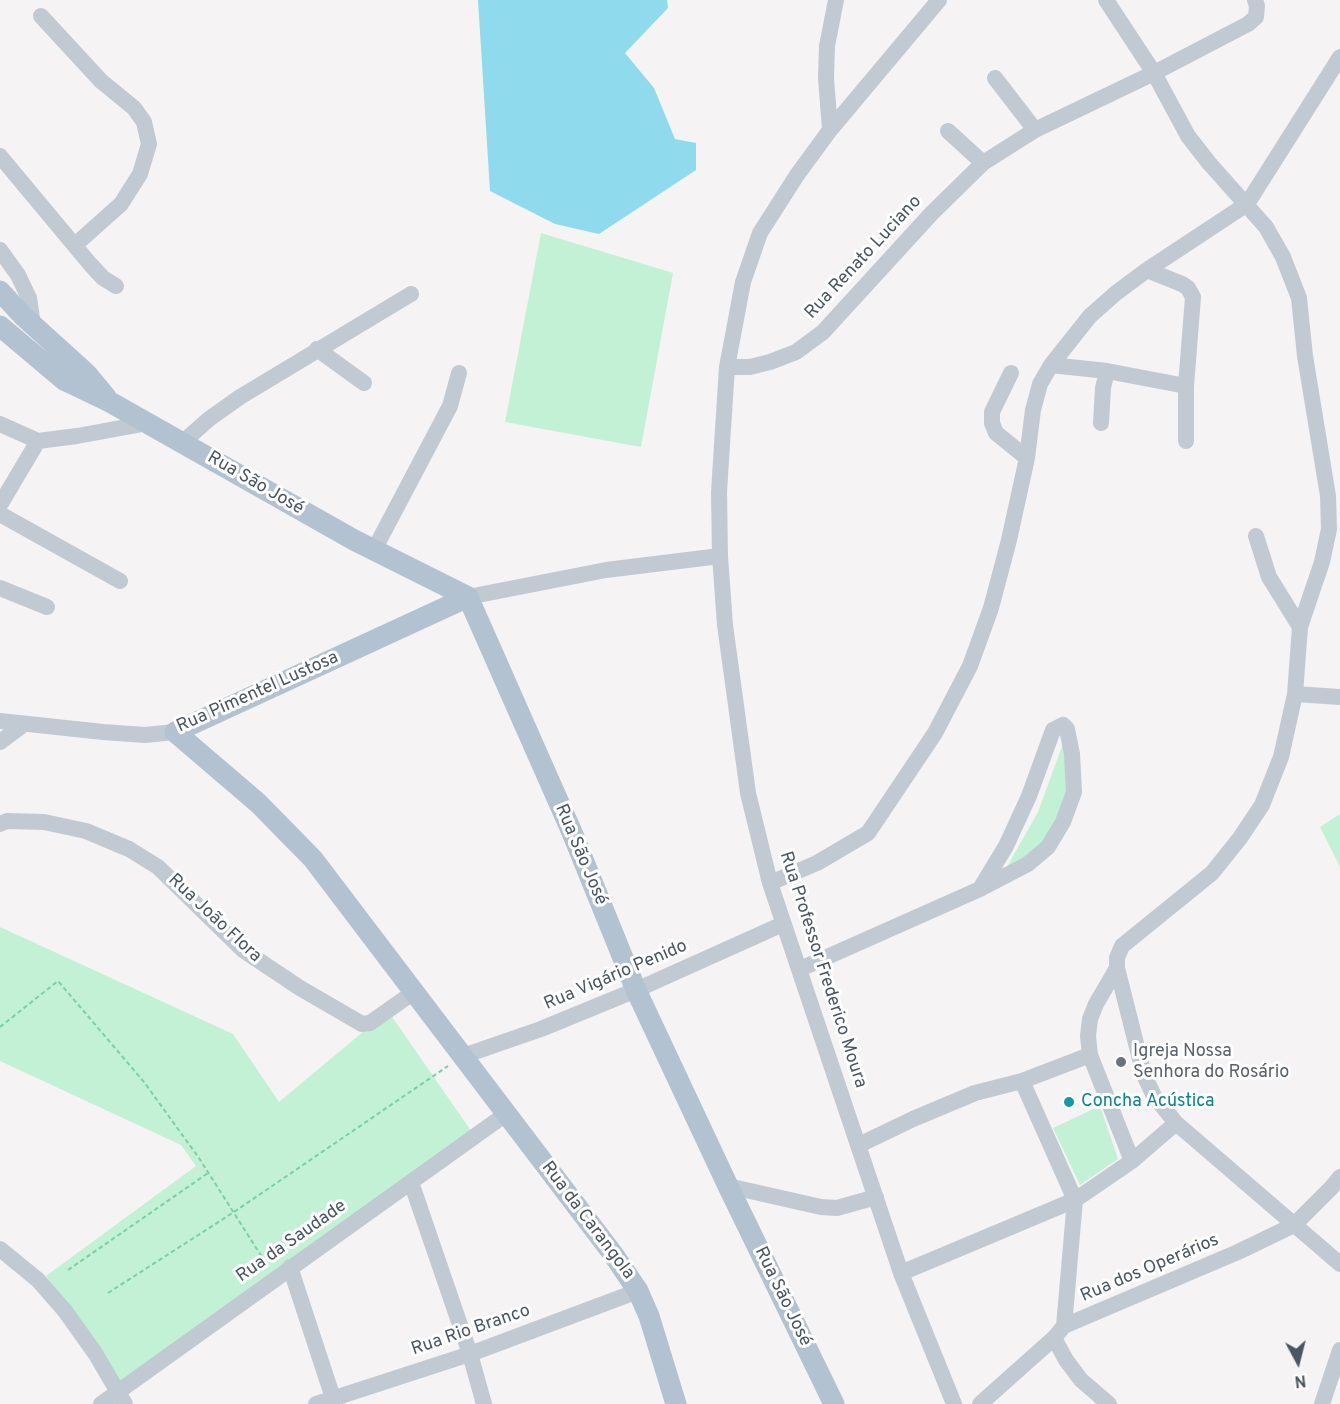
<!DOCTYPE html>
<html>
<head>
<meta charset="utf-8">
<style>
  body { margin:0 }
  #map { position:relative; width:1340px; height:1404px; overflow:hidden; background:#f5f3f3; font-family:Overpass,sans-serif }
  canvas { display:block }
  .north { position:absolute; left:1268px; top:1332px; width:60px; height:60px; -webkit-text-stroke:4px #fff; paint-order:stroke; rotate:173deg; font-size:16px; font-weight:700; line-height:24px; text-align:center; color:#4a5661 }
  .north::after { content:''; display:block; margin:auto; width:21px; height:27px; background:#4a5661; clip-path:polygon(50% 0,100% 100%,50% 72%,0 100%) }
</style>
</head>
<body>
<div id="map">
<canvas width="1340" height="1404"></canvas>
<div class="north">N</div>
</div>
<script>
const ctx = document.querySelector('canvas').getContext('2d');
ctx.lineJoin = 'round';
function fill(path, color) { ctx.fillStyle = color; ctx.fill(path, 'evenodd'); }
const poly = rows => new Path2D(rows.map(r => 'M' + r).join(''));
function strokePath(path, color, width, dash) { ctx.strokeStyle = color; ctx.lineWidth = width; ctx.lineCap = dash ? 'butt' : 'round'; ctx.setLineDash(dash || []); ctx.stroke(path); }
function write(font, color, halo, rows, align = 'center') {
  ctx.font = font + ' Overpass,sans-serif'; ctx.lineWidth = 6; ctx.setLineDash([]); ctx.textBaseline = 'middle'; ctx.strokeStyle = halo; ctx.fillStyle = color; for (const [text, x, y, turn = 0] of rows) {
    ctx.save(); ctx.translate(x, y); ctx.rotate((+turn || 0) * Math.PI / 180); ctx.textAlign = isNaN(turn) ? turn : align; if (halo) ctx.strokeText(text, 0, 0); ctx.fillText(text, 0, 0); ctx.restore();
  }
}
const green = poly([
  [541,233,673,273,641,447,505,422],
  [1065,738,1070,789,1043,851,1007,867,1038,812],
  [1340,814,1340,867,1320,827],
  [0,927,233,1034,279,1102,388,1011,474,1135,117,1384,46,1276,196,1166,181,1145,0,1061],
  [1100,1106,1118,1159,1080,1185,1053,1128]
]);
const water = poly([
  [478,0,667,0,668,8,625,53,654,88,675,139,696,143,696,170,599,234,555,224,490,191]
]);
const path = poly([
  [0,1027,58,981,144,1082,199,1158,267,1265],
  [68,1270,208,1173],
  [108,1293,234,1212,448,1066]
]);
const minor = poly([
  [939,0,830,130,797,175,760,233,743,282,727,367,719,492,720,556,725,625,748,793,770,883,901,1273,954,1404],
  [1106,0,1154,73,1188,136,1209,163,1266,227,1283,257,1299,298,1305,356,1328,496,1329,529,1322,562,1300,627,1295,694,1281,757,1262,805,1240,838,1212,873,1122,946,1117,958,1117,968,1144,1075,1154,1096,1176,1123,1340,1264],
  [41,16,101,81,134,108,144,122,149,144,140,174,121,204,75,245],
  [995,78,1035,130],
  [830,130,826,78,827,46,836,0],
  [948,131,983,163],
  [0,156,90,264,103,278,116,286],
  [0,250,18,275,29,298,33,325],
  [1147,270,1182,284,1188,288,1193,297,1186,386,1186,441],
  [317,349,364,383],
  [1051,365,1107,371,1186,386],
  [727,367,750,367,770,362,796,352,823,332,932,213,983,163,1035,130,1154,73,1248,24,1256,17,1257,6,1255,0],
  [1011,373,992,412,992,423,996,433,1027,458],
  [1101,423,1103,388,1107,371],
  [0,424,38,441,77,436,148,423],
  [183,442,209,419,240,397,411,294],
  [0,505,38,441],
  [0,514,120,581],
  [1256,536,1269,577,1300,627],
  [374,550,450,406,459,373],
  [0,588,47,607],
  [468,597,606,570,720,556],
  [1295,694,1340,697],
  [0,721,103,732,145,735,175,732],
  [0,742,24,724],
  [0,824,7,821,44,822,86,831,129,849,158,867,243,950,300,988,362,1024,370,1023,414,992],
  [770,883,817,863,868,833,935,733,970,666,991,608,1009,540,1027,458,1033,410,1040,384,1051,365,1090,316,1116,293,1147,270,1247,204,1340,57],
  [1117,968,1096,1004,1090,1019,1088,1036,1090,1055,1132,1161],
  [800,969,980,889,1028,864,1048,847,1063,822,1074,792,1072,754,1067,729,1063,725,1053,730,1029,796,1006,846,980,889],
  [463,1056,541,1029,636,990,783,924],
  [1022,1081,1075,1200,1064,1326],
  [859,1145,913,1119,975,1093,1022,1081,1090,1055],
  [411,1182,470,1354,484,1404],
  [728,1186,821,1207,837,1208,876,1197],
  [0,1249,38,1280,65,1311,95,1353,125,1404],
  [290,1267,335,1404],
  [901,1273,1075,1200,1132,1161,1176,1123],
  [1054,1338,1066,1360,1081,1380,1109,1404],
  [101,1404,506,1114],
  [316,1404,470,1354,638,1291],
  [980,1404,1054,1338,1064,1326,1238,1252,1294,1225,1332,1187,1340,1177],
  [1322,1404,1340,1350]
]);
const major = poly([
  [0,291,23,316,86,373,106,397],
  [0,326,64,380,110,402,354,540,468,597,571,830,636,990,728,1186,834,1404],
  [468,597,175,732,258,803,313,859,613,1254,638,1291,649,1316,676,1404]
]);
const markers = [
  [1121,1062,6,"#6b7280"],
  [1069,1102,6,"#0f9aa8"]
];
const streetNames = [
  ["Rua Renato Luciano",864,258,-47],
  ["Rua São José",255,484,30],
  ["Rua Pimentel Lustosa",258,693,-24],
  ["Rua São José",580,855,67],
  ["Rua João Flora",214,919,43],
  ["Rua Professor Frederico Moura",822,970,72],
  ["Rua Vigário Penido",616,976,-23],
  ["Rua da Carangola",587,1221,53],
  ["Rua da Saudade",292,1242,-35],
  ["Rua dos Operários",1150,1269,-23],
  ["Rua São José",782,1297,64],
  ["Rua Rio Branco",471,1331,-19]
];
const worshipNames = [
  ["Igreja Nossa",1133,1052],
  ["Senhora do Rosário",1133,1073]
];
const cultureNames = [
  ["Concha Acústica",1081,1102]
];
fill(green, '#c3f1d5');
fill(water, '#90daee');
strokePath(path, '#7ad0a6', 2, [4.5, 3]);
strokePath(minor, '#c1cad2', 16);
strokePath(major, '#b3c2d1', 21);
for (const [x, y, r, color] of markers) { const dot = new Path2D(); dot.arc(x, y, r, 0, 2 * Math.PI); ctx.fillStyle = color; ctx.fill(dot); strokePath(dot, '#fff', 2); }
write('18px', '#4a5661', '#fff', streetNames);
write('18px', '#5b616d', '#fff', worshipNames, 'left');
write('18px', '#0d838f', '#fff', cultureNames, 'left');
</script>
</body>
</html>
